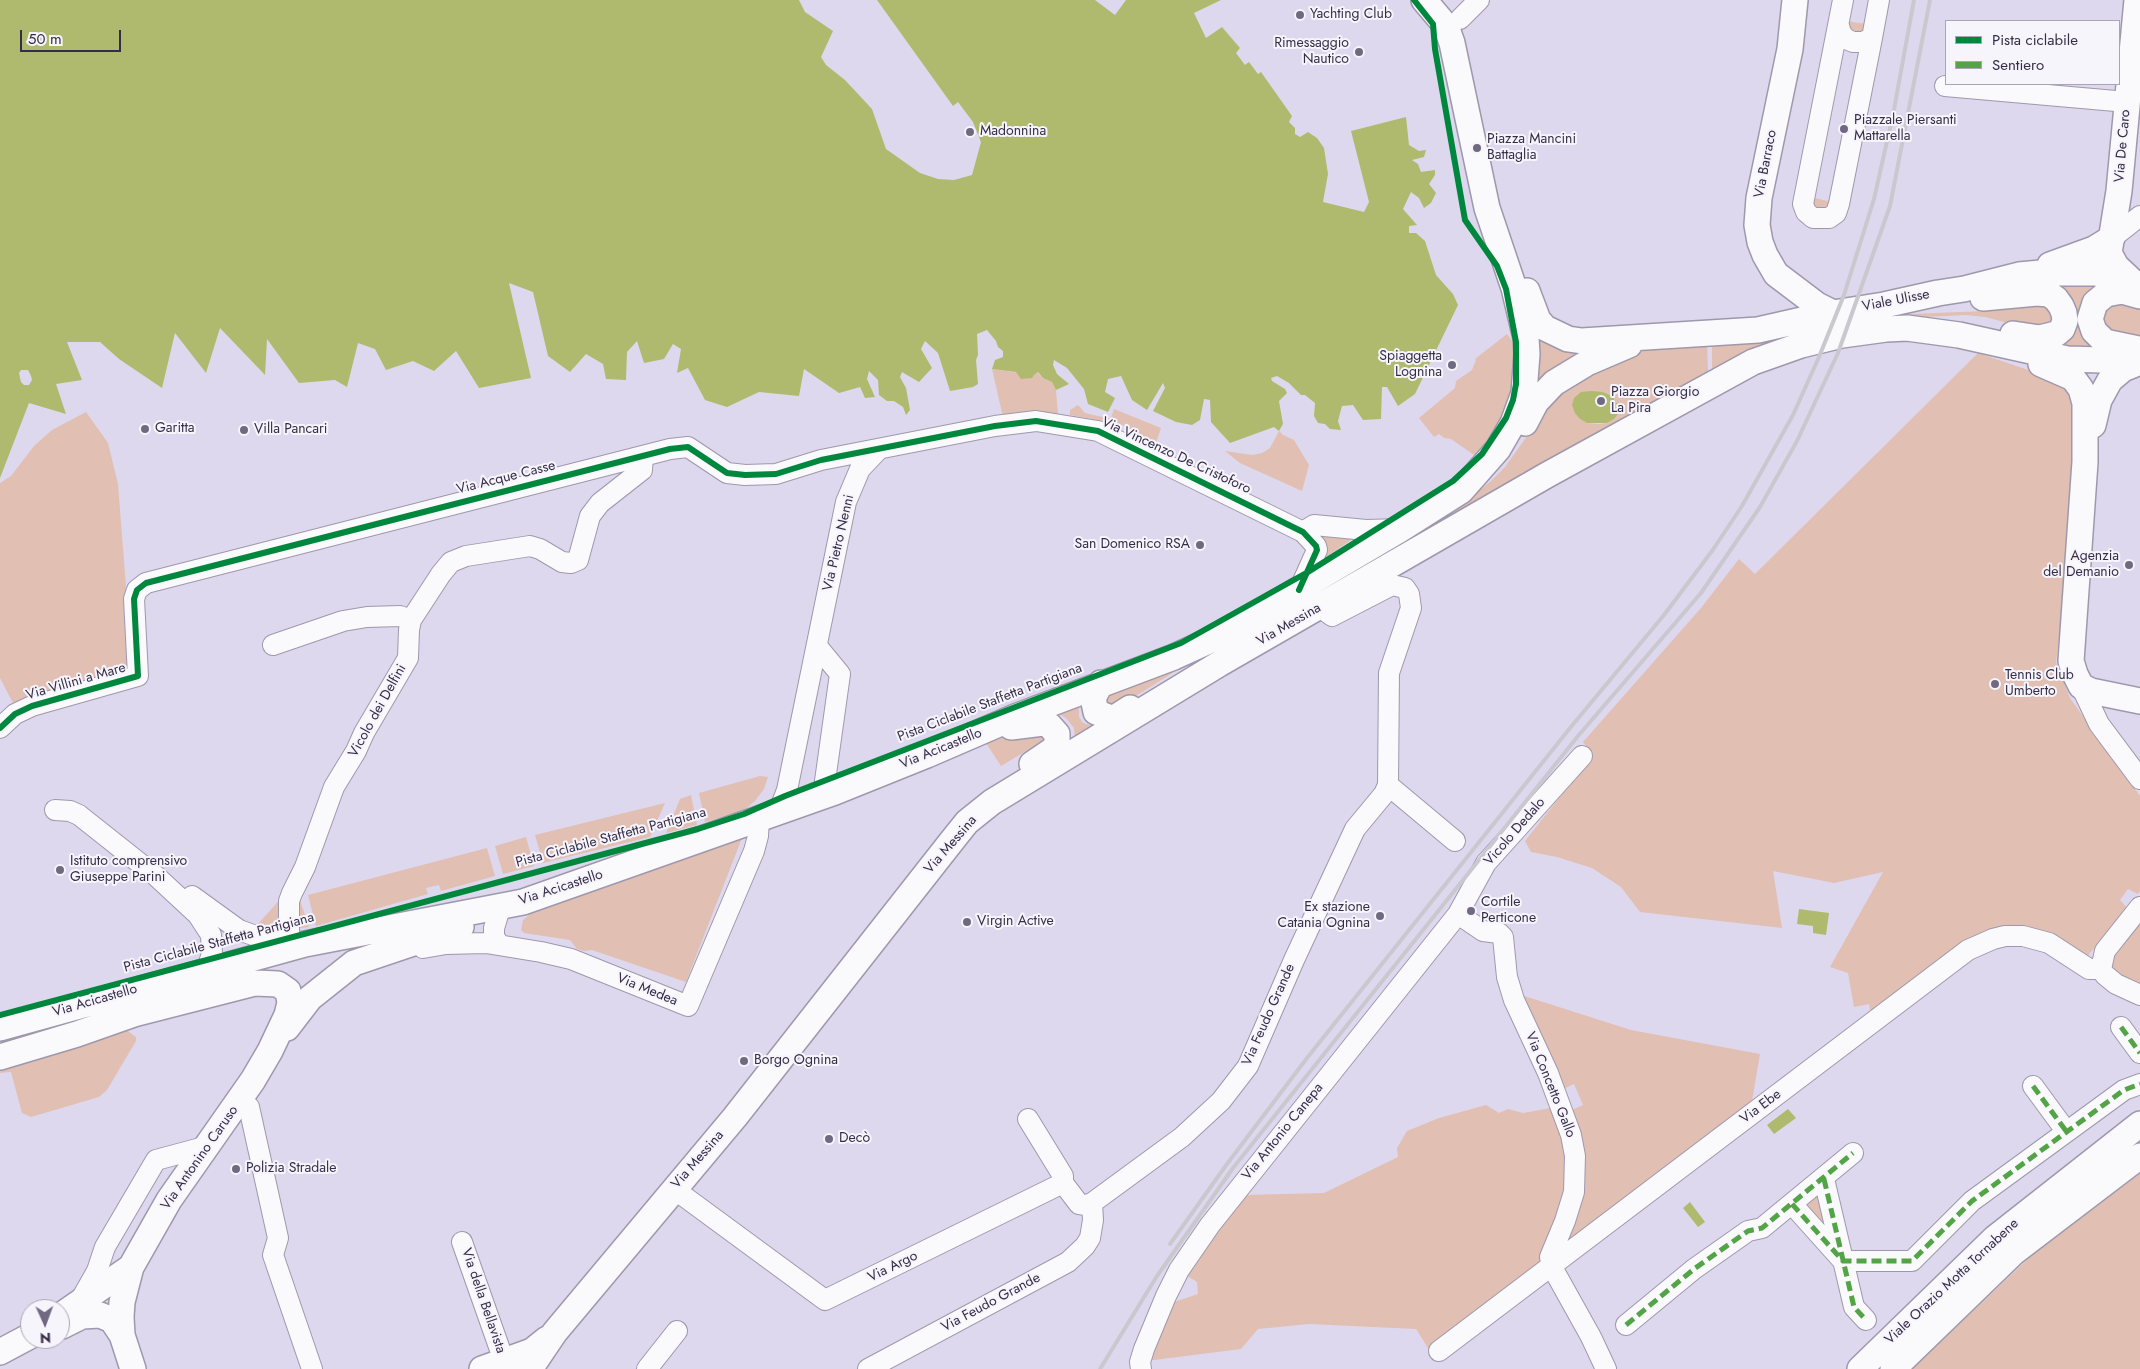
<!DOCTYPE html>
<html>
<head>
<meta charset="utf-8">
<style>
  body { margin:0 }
  #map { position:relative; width:2140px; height:1369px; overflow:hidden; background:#ded8ee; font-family:Jost,sans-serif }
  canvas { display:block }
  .legend { position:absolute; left:1945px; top:20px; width:175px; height:65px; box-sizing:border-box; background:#f7f5fc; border:1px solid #a9a5b4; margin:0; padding:6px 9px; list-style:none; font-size:15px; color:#352d47 }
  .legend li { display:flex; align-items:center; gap:10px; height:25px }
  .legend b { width:25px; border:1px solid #a9a5b4 }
  .north { position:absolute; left:20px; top:1299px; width:50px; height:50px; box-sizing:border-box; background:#f7f5fc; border:1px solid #a9a5b4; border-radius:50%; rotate:178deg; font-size:14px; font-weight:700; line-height:20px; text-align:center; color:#352d47 }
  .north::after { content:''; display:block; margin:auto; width:18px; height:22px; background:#706981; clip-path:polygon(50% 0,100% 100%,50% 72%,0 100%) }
  .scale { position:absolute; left:20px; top:30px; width:101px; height:22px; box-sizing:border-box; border:2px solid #352d47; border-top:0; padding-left:6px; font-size:15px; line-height:18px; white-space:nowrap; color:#352d47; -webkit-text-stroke:4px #f7f5fc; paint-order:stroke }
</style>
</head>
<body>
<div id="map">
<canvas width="2140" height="1369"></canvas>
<ul class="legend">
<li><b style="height:6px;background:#00873e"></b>Pista ciclabile</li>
<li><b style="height:6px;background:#53a447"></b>Sentiero</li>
</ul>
<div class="north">N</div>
<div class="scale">50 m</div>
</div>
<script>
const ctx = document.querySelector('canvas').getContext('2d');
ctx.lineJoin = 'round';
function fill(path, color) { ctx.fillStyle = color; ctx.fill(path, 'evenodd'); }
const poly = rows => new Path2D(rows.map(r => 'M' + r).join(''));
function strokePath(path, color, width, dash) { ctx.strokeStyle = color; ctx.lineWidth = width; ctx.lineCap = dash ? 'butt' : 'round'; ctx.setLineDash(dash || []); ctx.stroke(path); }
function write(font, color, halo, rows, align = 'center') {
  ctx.font = font + ' Jost,sans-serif'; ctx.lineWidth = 4; ctx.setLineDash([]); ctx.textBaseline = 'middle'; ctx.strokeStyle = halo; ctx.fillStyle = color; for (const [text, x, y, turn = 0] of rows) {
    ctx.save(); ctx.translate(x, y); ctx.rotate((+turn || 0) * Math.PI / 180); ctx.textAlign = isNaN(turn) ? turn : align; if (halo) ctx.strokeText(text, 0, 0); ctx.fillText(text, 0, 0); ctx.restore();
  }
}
const green = poly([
  [1844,20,1858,23,1869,24,1867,29,1854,35],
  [1810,197,1832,202,1827,209,1815,210],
  [2100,282,2098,348,2048,347,2076,313,2073,301,2067,293,2060,287,2050,284],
  [2104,299,2140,306,2140,339,2109,337,2097,309],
  [2040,300,2052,308,2054,327,2023,327,1985,317,1966,315,1885,319,1751,350,1712,369,1712,343,1885,315,1985,311],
  [1532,325,1587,351,1533,382],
  [1507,334,1513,342,1513,383,1510,399,1493,434,1474,455,1451,439,1444,438,1439,434,1434,437,1419,418,1455,388,1456,381,1472,370,1476,360,1475,359],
  [1707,343,1708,371,1509,484,1211,656,1187,664,1115,709,1110,709,1101,699,1455,510,1491,481,1505,467,1547,408,1564,392,1592,372,1621,357,1643,351],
  [1603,392,1612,396,1618,405,1614,419,1607,423,1599,424,1587,423,1580,419],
  [1978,353,2055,379,2072,389,2077,403,2064,593,2056,663,2070,698,2140,796,2140,891,2138,894,2128,889,2120,900,2127,908,2086,958,2023,929,1871,1016,1869,1004,1854,1007,1848,973,1830,967,1883,872,1834,883,1773,871,1782,928,1640,912,1621,887,1592,868,1557,857,1531,852,1525,841,1593,755,1583,742,1701,608,1739,559,1755,574],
  [992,369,1034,375,1037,372,1043,378,1052,382,1056,390,1058,414,1031,412,1003,417],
  [1078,405,1085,413,1107,418,1111,418,1114,409,1161,428,1156,443,1120,424,1070,415,1070,410],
  [86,412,108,443,118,484,126,587,129,674,13,703,0,678,0,483,11,476,34,446,52,430],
  [1279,431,1283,435,1294,440,1309,465,1302,491,1240,463,1225,451,1252,455,1262,453,1270,448],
  [1316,535,1357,536,1320,561],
  [1079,704,1079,717,1083,723,1097,727,1075,741,1074,728,1066,718,1057,713],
  [1027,731,1048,738,1001,766,986,743],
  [760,776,768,777,764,789,755,801,743,811,705,822,699,793],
  [691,795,697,825,666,833,680,799],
  [665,803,650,837,543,863,535,835],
  [526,837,534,866,503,874,495,846],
  [742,838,686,982,592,950,584,951,577,949,570,940,524,933,521,930,523,920,530,914,724,842],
  [487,848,495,876,441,891,439,885,426,888,428,894,316,926,308,895],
  [283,896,282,930,258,924],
  [299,897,309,927,294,929],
  [2140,919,2140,985,2113,972,2109,965,2110,956],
  [1518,994,1631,1030,1760,1054,1751,1107,1559,1253,1570,1111,1583,1105,1574,1084,1561,1090,1556,1079,1558,1071,1550,1067],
  [125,1029,136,1037,136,1041,107,1090,99,1097,31,1117,22,1113,11,1072,0,1073,0,1064,78,1048],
  [1486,1105,1499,1113,1508,1109,1523,1113,1556,1107,1571,1160,1560,1221,1549,1234,1554,1242,1534,1271,1430,1351,1416,1329,1309,1324,1258,1329,1241,1349,1146,1361,1171,1303,1198,1294,1197,1282,1186,1275,1244,1195,1324,1193,1398,1157,1397,1148,1407,1131,1439,1118],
  [2140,1173,2140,1369,1912,1369,2030,1257],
  [1819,1193,1833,1243,1803,1204]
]);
const water = poly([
  [0,0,799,0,805,12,833,31,821,57,826,65,845,80,872,109,886,149,920,173,938,179,954,180,972,175,981,142,973,122,958,102,953,106,877,0,1095,0,1115,15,1126,0,1221,0,1194,13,1206,38,1222,27,1240,48,1236,53,1245,65,1249,62,1258,74,1261,72,1292,116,1289,122,1295,128,1295,134,1300,137,1308,132,1317,138,1324,148,1328,174,1323,202,1364,212,1369,202,1351,131,1406,117,1409,145,1419,151,1426,150,1424,157,1412,160,1418,164,1421,172,1435,170,1435,175,1429,184,1436,193,1431,203,1424,208,1419,198,1411,192,1403,209,1417,225,1409,226,1409,233,1416,233,1425,241,1436,275,1453,294,1458,305,1415,394,1398,406,1387,387,1382,387,1381,419,1363,420,1353,405,1342,406,1338,421,1341,430,1330,429,1325,424,1318,423,1314,416,1315,403,1305,395,1301,395,1289,383,1277,376,1271,378,1272,381,1285,389,1287,393,1279,401,1283,424,1279,431,1274,427,1230,443,1211,422,1210,400,1204,399,1200,420,1192,425,1176,422,1153,411,1165,388,1163,383,1147,410,1132,400,1121,376,1108,379,1105,392,1115,398,1108,412,1088,404,1084,389,1067,368,1054,360,1053,365,1057,374,1069,384,1056,390,1052,382,1043,378,1038,372,1034,375,1032,378,1021,379,1016,372,992,369,995,360,1003,357,1003,351,998,347,996,341,987,330,977,334,978,355,976,360,978,384,973,387,950,391,938,353,925,341,921,349,932,368,919,382,902,372,900,377,906,388,910,410,906,415,903,407,894,401,887,401,879,395,878,380,869,371,867,379,875,397,865,398,860,387,839,393,804,369,799,396,759,392,727,407,705,400,688,368,677,373,681,349,673,344,664,359,644,363,637,341,627,352,626,380,606,379,603,364,586,354,570,372,548,356,533,292,509,283,531,378,479,388,456,351,434,371,413,361,386,370,375,349,358,343,347,387,335,380,299,383,267,339,265,375,220,328,206,373,175,333,162,388,119,359,100,342,67,342,82,380,56,384,66,414,29,403,0,478],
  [21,370,28,370,31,376,32,380,29,385,24,385,21,382,19,373],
  [1591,391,1603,392,1612,396,1618,405,1618,414,1614,419,1607,423,1587,423,1580,419,1575,413,1572,405,1574,398,1581,392],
  [1799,909,1829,913,1826,935,1813,933,1813,926,1797,924],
  [1788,1109,1796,1118,1774,1134,1767,1125],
  [1690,1202,1705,1222,1698,1227,1683,1208]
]);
const minor = poly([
  [1843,0,1803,204,1806,212,1813,218,1829,218,1836,213,1839,204,1872,38],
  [1460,19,1479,0],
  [1839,26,1841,33,1846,39,1853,42,1863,42,1872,38,1879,0],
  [1945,86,2127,102],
  [2112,238,2140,216],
  [1303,532,1314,525,1366,530,1401,529],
  [273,645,343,621,367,617,400,616,411,620],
  [817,646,840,674,825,781,835,792],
  [2081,686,2099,724,2140,779],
  [0,728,15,714,32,706,138,676,134,599,137,590,146,583,670,449,688,447,727,473,745,475,776,474,821,460,995,426,1036,421,1098,431,1303,532,1316,546,1317,550,1299,590],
  [1388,785,1455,841],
  [55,810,70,811,79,815,156,876,198,915,211,935,212,953,207,970],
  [779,811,787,790,846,502,860,469,879,449],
  [192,896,239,930,253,935,300,943],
  [2140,907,2105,951,2101,969,2105,975,2116,984,2140,995],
  [1458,914,1483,931,1499,933,1503,937,1507,977,1514,1000,1548,1073,1571,1135,1575,1156,1574,1192,1565,1221,1550,1257,1552,1267,1591,1337,1606,1369],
  [498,915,494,928,494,937,499,944],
  [289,942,289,901,292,893,305,867,334,787,356,751,364,733,408,658,409,630,411,620,441,574,451,562,466,556,530,546,540,549,562,562,571,563,578,560,590,516,600,503,642,470,643,456],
  [423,948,446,944,486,943,541,952,571,959,688,1006,754,851,758,836,759,818],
  [2121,1027,2140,1053],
  [2033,1086,2066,1131],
  [240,1102,249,1107,278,1238,273,1255,312,1369],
  [1824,1179,1854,1307,1866,1320],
  [1063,1183,1079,1204,1086,1205,1092,1203,1182,1137,1221,1101,1248,1066,1294,960,1355,829,1384,794,1388,785,1389,673,1411,608,1409,594,1405,588,1392,585,1332,616,1320,607],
  [674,1189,825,1300,1063,1183,1063,1176,1028,1119],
  [1792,1204,1843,1261,1912,1261,1972,1201,2124,1090,2140,1084],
  [462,1242,504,1361],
  [79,1303,97,1271,105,1247,156,1160,208,1146],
  [1626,1325,1694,1269,1748,1231,1762,1228,1853,1153],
  [1439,1351,1968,950,1993,939,2005,936,2023,936,2049,943,2089,969,2101,969],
  [647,1369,677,1331],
  [868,1369,1068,1262,1085,1246,1090,1238,1093,1220,1092,1203],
  [1141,1369,1140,1362,1144,1349,1166,1296,1179,1270,1210,1225,1458,914,1486,863,1582,756]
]);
const major = poly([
  [1795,0,1790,49,1759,198,1757,225,1760,242,1765,255,1776,274,1817,305,1833,313],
  [2050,265,2094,249,2112,238],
  [2133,282,2116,266,2109,253,2119,191,2137,0],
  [1527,291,1538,320,1545,328,1568,339,1582,341,1758,330,1833,313,1884,305,1938,293,1964,289,2019,275,2041,273,2096,273,2133,282,2140,287],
  [1983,298,2037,293,2049,294,2056,299,2061,306,2064,313,2065,321,2062,329,2056,334,2040,338,2013,334],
  [2139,349,2105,342,2094,331,2090,319,2095,303,2106,294,2122,291,2140,296],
  [2041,364,2073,378,2081,389,2085,403,2085,462,2071,661,2075,674,2081,686,2091,691,2140,701],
  [1525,423,1536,402,1554,383,1587,363,1629,345],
  [2093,425,2099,400,2110,380,2123,369,2140,362],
  [1101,683,1093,698,1096,712,1111,718,1116,717,1130,708],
  [1011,727,1043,723,1049,725,1057,734,1057,744,1054,749,1032,764],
  [0,1028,305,944,523,902,835,792,927,755,1015,717,1174,657,1220,636,1401,529,1461,491,1498,449,1513,423,1524,393,1527,354,1526,338,1514,288,1487,208,1452,43,1446,26,1424,0],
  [287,1028,310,998,354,963,461,927],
  [0,1057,77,1034,134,1014,255,983,278,984,288,991,290,1003,287,1015,270,1051,253,1080,169,1200,131,1267,122,1302,121,1317,122,1335,133,1369],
  [60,1316,131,1267],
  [62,1326,82,1316,100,1315,112,1320,122,1335],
  [0,1352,30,1336],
  [482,1369,532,1351,547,1339],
  [530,1369,555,1332,735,1117,951,842,967,822,992,802,1219,664,1547,475,1753,362,1801,345,1842,335,1886,329,1907,328,1959,335,2067,359,2102,360,2140,355],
  [1860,1369,1995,1238,2140,1124],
  [1893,1369,2014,1252,2140,1156]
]);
const rail = poly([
  [1170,1244,1227,1164,1307,1058,1570,728,1664,615,1712,551,1742,506,1793,415,1819,357,1844,295,1874,199,1893,115,1914,0],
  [1100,1369,1157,1276,1233,1168,1578,736,1701,593,1760,507,1797,441,1838,353,1890,206,1930,0]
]);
const quiet = poly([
  [2121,1027,2140,1053],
  [2033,1086,2066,1131],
  [1824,1179,1854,1307,1866,1320],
  [1792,1204,1843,1261,1912,1261,1972,1201,2124,1090,2140,1084],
  [1626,1325,1694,1269,1748,1231,1762,1228,1853,1153]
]);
const cycleway = poly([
  [0,728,15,714,32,706,138,676,134,599,137,590,146,583,670,449,688,447,727,473,745,475,776,474,821,460,995,426,1036,421,1098,431,1303,532,1316,546,1317,550,1299,590],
  [0,1015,698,829,744,814,785,796,1181,643,1308,572,1453,481,1482,454,1506,418,1513,400,1516,384,1516,342,1506,289,1497,266,1465,220,1435,49,1433,24,1414,0]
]);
const markers = [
  [1300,15,5,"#706981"],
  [1359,52,5,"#706981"],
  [1844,129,5,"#706981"],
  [970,132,5,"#706981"],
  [1477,148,5,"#706981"],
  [1452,365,5,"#706981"],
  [1601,401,5,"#706981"],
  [145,429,5,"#706981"],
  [244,430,5,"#706981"],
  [1200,545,5,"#706981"],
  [2129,565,5,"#706981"],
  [1995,684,5,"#706981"],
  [60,870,5,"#706981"],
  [1471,911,5,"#706981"],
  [1380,916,5,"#706981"],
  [967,922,5,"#706981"],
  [744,1061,5,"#706981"],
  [829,1139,5,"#706981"],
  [236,1169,5,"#706981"]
];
const poiNames = [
  ["Yachting Club",1310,15],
  ["Rimessaggio",1349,44,"right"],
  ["Nautico",1349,60,"right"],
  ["Piazzale Piersanti",1854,121],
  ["Mattarella",1854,137],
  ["Madonnina",980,132],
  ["Piazza Mancini",1487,140],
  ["Battaglia",1487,156],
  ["Spiaggetta",1442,357,"right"],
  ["Lognina",1442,373,"right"],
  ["Piazza Giorgio",1611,393],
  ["La Pira",1611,409],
  ["Garitta",155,429],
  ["Villa Pancari",254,430],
  ["San Domenico RSA",1190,545,"right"],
  ["Agenzia",2119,557,"right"],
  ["del Demanio",2119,573,"right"],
  ["Tennis Club",2005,676],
  ["Umberto",2005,692],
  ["Istituto comprensivo",70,862],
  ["Giuseppe Parini",70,878],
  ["Cortile",1481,903],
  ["Perticone",1481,919],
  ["Ex stazione",1370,908,"right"],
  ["Catania Ognina",1370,924,"right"],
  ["Virgin Active",977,922],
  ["Borgo Ognina",754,1061],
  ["Decò",839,1139],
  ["Polizia Stradale",246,1169]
];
const streetNames = [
  ["Via De Caro",2123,146,-85],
  ["Via Barraco",1766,164,-79],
  ["Viale Ulisse",1896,301,-11],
  ["Via Vincenzo De Cristoforo",1176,456,25],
  ["Via Acque Casse",506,478,-14],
  ["Via Pietro Nenni",839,543,-77],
  ["Via Messina",1289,625,-30],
  ["Via Villini a Mare",76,682,-16],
  ["Pista Ciclabile Staffetta Partigiana",990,703,-21],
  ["Vicolo dei Delfini",378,711,-61],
  ["Via Acicastello",941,749,-22],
  ["Vicolo Dedalo",1515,832,-49],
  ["Pista Ciclabile Staffetta Partigiana",611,838,-15],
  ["Via Messina",951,845,-49],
  ["Via Acicastello",561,888,-18],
  ["Pista Ciclabile Staffetta Partigiana",219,943,-15],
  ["Via Medea",647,990,22],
  ["Via Acicastello",95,1001,-16],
  ["Via Feudo Grande",1269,1015,-66],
  ["Via Concetto Gallo",1550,1085,68],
  ["Via Ebe",1761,1107,-37],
  ["Via Antonio Canepa",1283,1132,-51],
  ["Via Antonino Caruso",200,1158,-55],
  ["Via Messina",698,1160,-49],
  ["Via Argo",893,1267,-26],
  ["Viale Orazio Motta Tornabene",1952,1282,-43],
  ["Via della Bellavista",483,1301,71],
  ["Via Feudo Grande",991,1303,-28]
];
fill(green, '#e1bfb2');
fill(water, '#b0ba6e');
strokePath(minor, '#9e98ad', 22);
strokePath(major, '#9e98ad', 28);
strokePath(minor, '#faf9fc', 20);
strokePath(major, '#faf9fc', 25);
strokePath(rail, '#cac8cf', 4);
strokePath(quiet, '#53a447', 5, [10, 5]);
strokePath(cycleway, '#00873e', 6);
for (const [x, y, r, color] of markers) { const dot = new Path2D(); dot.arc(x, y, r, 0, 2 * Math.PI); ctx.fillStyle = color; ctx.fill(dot); strokePath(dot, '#f7f5fc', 2); }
write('14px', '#352d47', '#f7f5fc', poiNames, 'left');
write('14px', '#352d47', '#f7f5fc', streetNames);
</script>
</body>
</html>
